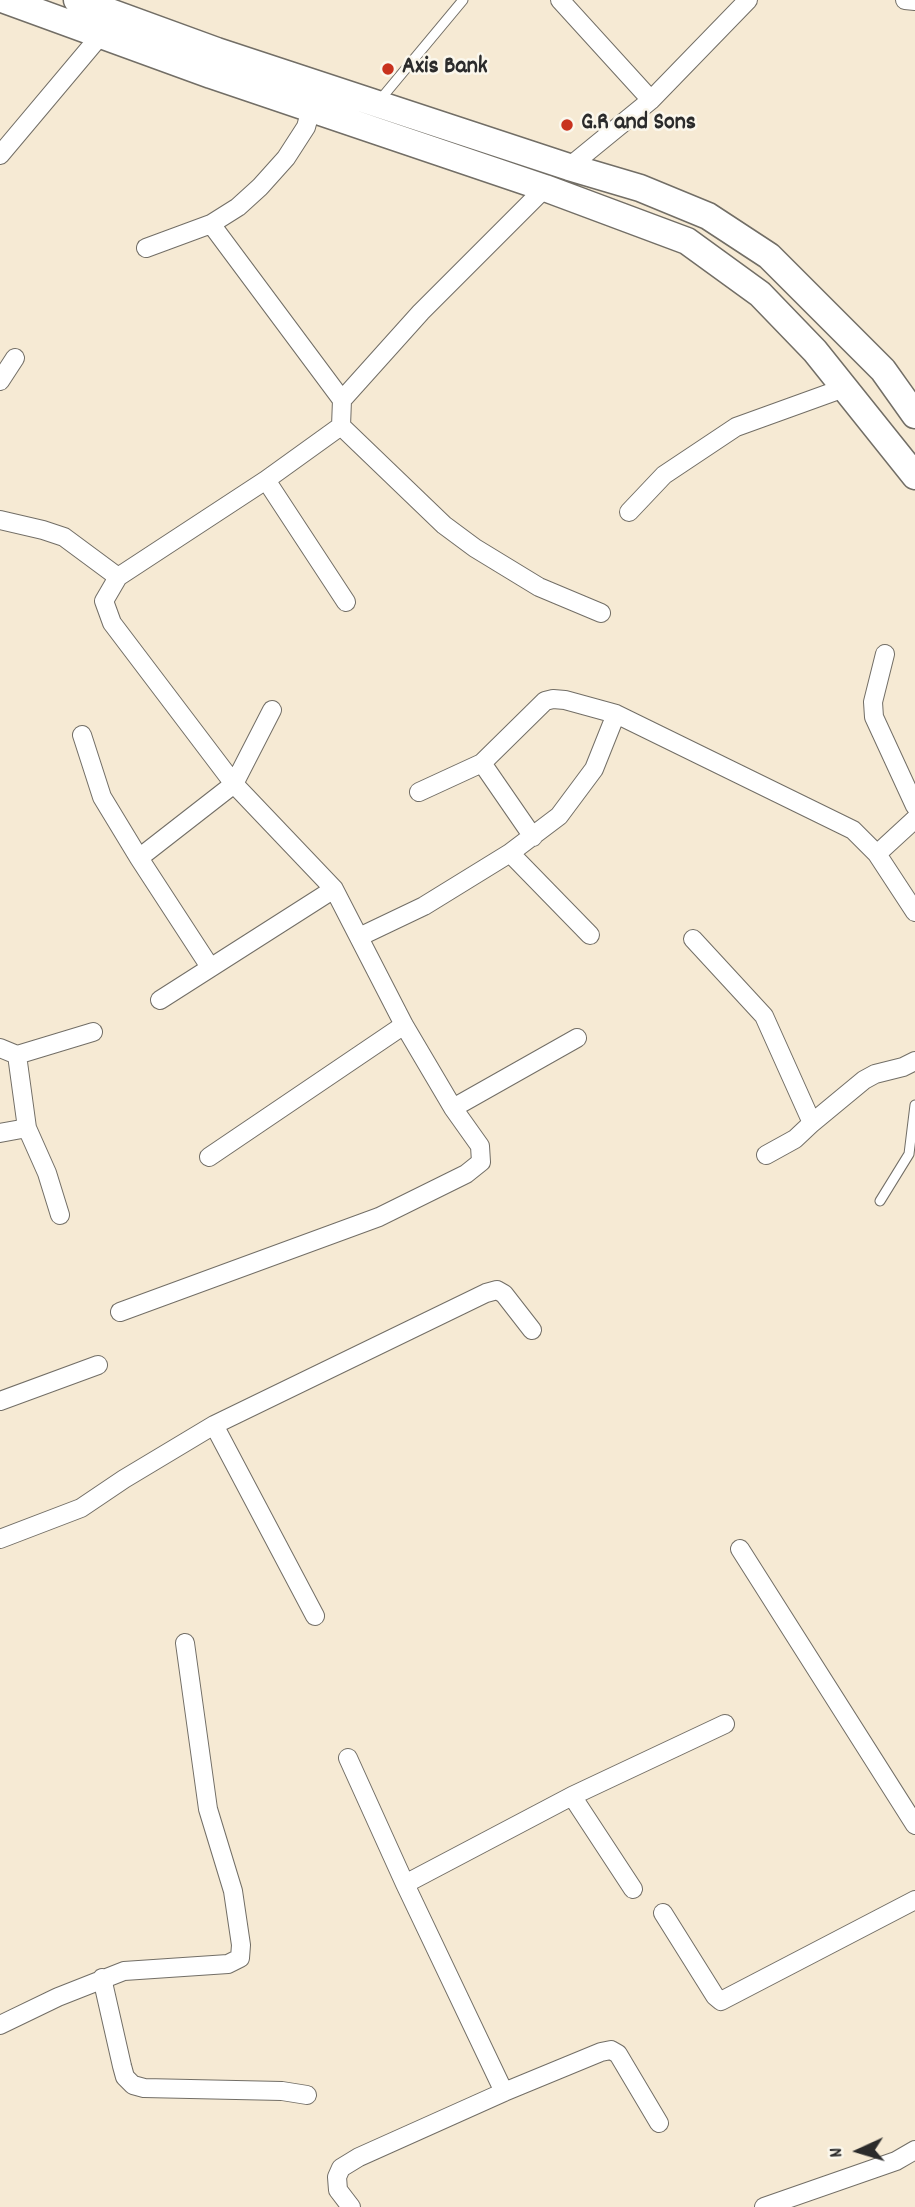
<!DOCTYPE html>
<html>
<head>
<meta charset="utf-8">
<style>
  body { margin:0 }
  #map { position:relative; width:915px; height:2207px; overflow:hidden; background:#f6ead4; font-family:Dekko,sans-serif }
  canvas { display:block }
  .north { position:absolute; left:824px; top:2116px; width:70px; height:70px; -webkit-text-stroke:5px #fbf7ec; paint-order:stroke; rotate:266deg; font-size:19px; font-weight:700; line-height:28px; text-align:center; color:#2b2b2b }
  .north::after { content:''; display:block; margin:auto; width:24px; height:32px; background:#2b2b2b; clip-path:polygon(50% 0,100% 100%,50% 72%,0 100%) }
</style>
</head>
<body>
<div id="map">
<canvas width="915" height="2207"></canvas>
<div class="north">N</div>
</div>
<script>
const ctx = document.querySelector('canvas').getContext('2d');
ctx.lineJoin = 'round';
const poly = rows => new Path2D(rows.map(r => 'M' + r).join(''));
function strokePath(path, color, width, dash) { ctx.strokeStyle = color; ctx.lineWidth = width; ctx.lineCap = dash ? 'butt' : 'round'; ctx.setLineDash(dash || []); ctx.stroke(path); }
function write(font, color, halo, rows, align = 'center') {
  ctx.font = font + ' Dekko,sans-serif'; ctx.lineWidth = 5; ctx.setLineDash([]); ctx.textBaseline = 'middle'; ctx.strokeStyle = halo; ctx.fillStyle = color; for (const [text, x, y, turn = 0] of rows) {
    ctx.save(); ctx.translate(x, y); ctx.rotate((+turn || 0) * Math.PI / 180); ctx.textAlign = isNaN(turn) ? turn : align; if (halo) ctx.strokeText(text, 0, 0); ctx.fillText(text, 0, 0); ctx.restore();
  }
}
const lane = poly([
  [379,101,463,0],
  [880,1201,909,1154,915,1105]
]);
const street = poly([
  [560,0,651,100],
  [905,0,915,1],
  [0,155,100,36],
  [569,167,651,100,748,0],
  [211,224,342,400,421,312,545,188],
  [146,248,211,224,238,207,260,187,286,158,306,127,311,109],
  [0,381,15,358],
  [342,400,341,426,444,525,475,548,539,587,601,613],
  [266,480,346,602],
  [629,512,664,475,736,427,844,388],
  [0,520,43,530,64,537,118,577],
  [885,654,873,702,874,717,915,806],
  [82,735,102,797,139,858],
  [482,763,533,837],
  [419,792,482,763,545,701,553,699,565,700,616,714,853,830,877,854,915,912],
  [510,853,590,935],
  [877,854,915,819],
  [359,937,424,906,510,853,559,816,594,769,616,714],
  [693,939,764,1016,812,1123,864,1080,875,1074,903,1067,915,1061],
  [210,967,139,858,234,784,272,710],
  [160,1000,334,889],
  [0,1048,17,1055,27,1128,47,1173,60,1215],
  [17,1055,93,1032],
  [453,1108,577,1038],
  [0,1133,27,1128],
  [766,1155,795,1139,812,1123],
  [209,1157,404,1025],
  [120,1312,379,1217,466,1174,481,1162,480,1146,453,1108,404,1025,334,889,234,784,112,623,104,601,118,577,266,480,341,426],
  [0,1401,98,1365],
  [214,1425,315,1616],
  [0,1539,81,1508,124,1479,214,1425,486,1293,497,1290,504,1294,532,1330],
  [740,1549,915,1825],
  [348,1758,405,1884,504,2092],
  [572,1796,633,1889],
  [405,1884,572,1796,725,1724],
  [663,1913,715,1996,721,2001,915,1900],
  [102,1978,122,2066,125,2077,133,2085,144,2088,282,2091,307,2095],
  [0,2025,58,1997,124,1971,228,1964,240,1958,241,1945,233,1891,208,1809,185,1643],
  [351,2207,338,2190,337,2177,341,2168,359,2157,504,2092,601,2052,611,2050,618,2054,659,2123],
  [764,2207,896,2161,915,2150]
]);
const primary = poly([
  [5,0,211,75,545,188,687,241,760,294,815,351,915,476],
  [77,0,217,51,569,167,640,188,708,216,769,256,883,370,915,415]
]);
const markers = [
  [388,69,7,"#c8321e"],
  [567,125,7,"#c8321e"]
];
const poiNames = [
  ["Axis Bank",402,69],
  ["G.R and Sons",581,125]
];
strokePath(lane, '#726e66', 11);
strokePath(street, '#726e66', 20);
strokePath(primary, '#726e66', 29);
strokePath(lane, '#fff', 9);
strokePath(street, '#fff', 18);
strokePath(primary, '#fff', 26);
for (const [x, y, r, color] of markers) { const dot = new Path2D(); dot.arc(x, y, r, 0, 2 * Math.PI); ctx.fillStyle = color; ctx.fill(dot); strokePath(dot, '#fbf7ec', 2.5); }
write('bold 24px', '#2b2b2b', '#fbf7ec', poiNames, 'left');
</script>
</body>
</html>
